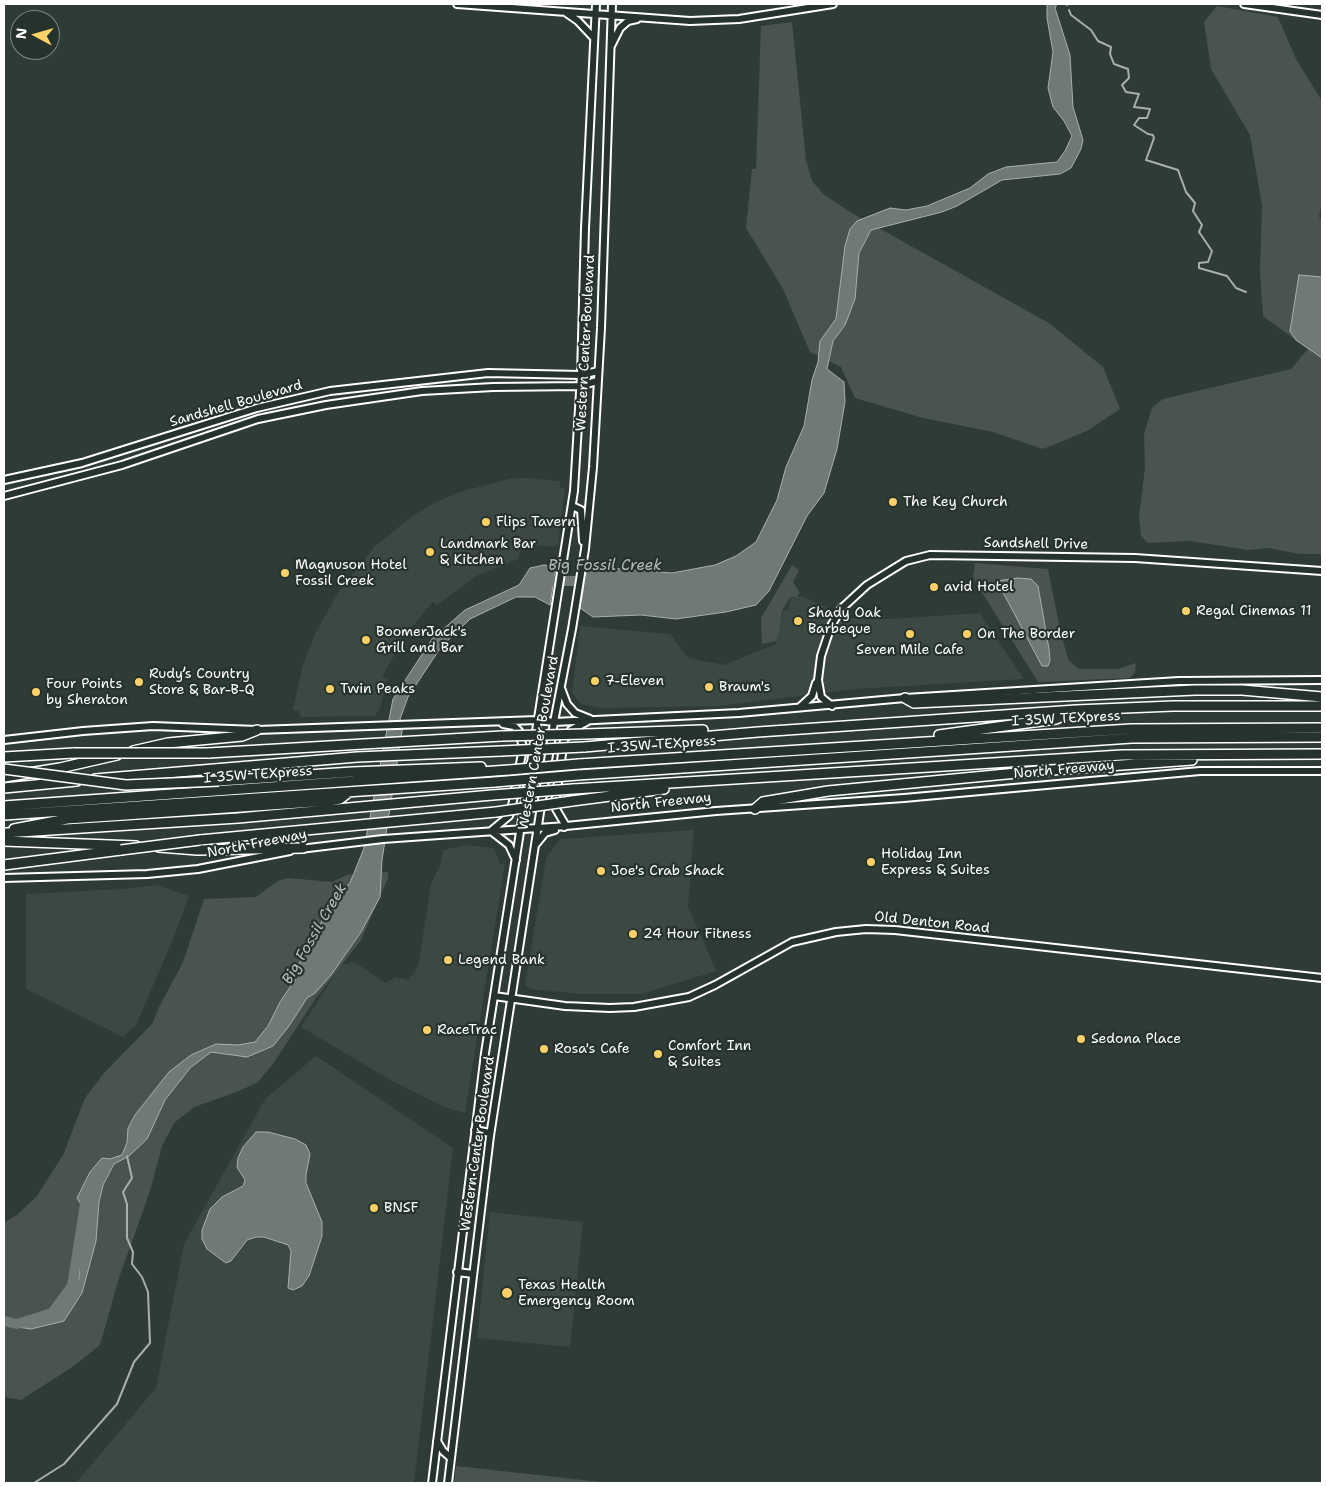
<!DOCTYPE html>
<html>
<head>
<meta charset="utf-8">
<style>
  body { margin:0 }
  #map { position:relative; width:1326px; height:1487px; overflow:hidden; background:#2f3b35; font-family:"Shantell Sans",sans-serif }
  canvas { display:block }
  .frame { position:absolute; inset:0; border:5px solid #fff; pointer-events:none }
  .north { position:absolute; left:10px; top:10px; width:50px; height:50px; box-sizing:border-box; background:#26332d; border:1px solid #7d8581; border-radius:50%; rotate:276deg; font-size:14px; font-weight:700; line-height:20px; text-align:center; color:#fff }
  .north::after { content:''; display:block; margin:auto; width:18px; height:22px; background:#ffd166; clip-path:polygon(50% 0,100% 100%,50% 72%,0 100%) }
</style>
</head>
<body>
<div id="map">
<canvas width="1326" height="1487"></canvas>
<div class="frame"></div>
<div class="north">N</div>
</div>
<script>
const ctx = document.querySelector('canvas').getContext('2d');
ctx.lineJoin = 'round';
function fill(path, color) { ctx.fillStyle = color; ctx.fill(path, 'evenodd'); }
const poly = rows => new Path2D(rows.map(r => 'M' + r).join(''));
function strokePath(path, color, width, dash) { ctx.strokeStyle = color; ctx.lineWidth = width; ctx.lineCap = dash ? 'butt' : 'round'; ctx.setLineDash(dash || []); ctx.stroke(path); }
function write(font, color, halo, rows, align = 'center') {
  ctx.font = font + ' "Shantell Sans",sans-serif'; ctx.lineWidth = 4.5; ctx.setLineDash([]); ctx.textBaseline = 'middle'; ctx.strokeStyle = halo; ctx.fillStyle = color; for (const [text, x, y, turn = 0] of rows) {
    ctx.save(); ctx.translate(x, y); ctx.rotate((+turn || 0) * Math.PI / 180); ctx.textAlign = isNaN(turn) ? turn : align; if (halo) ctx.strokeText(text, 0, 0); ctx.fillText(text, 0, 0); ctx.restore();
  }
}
const built = poly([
  [525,478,560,481,560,487,565,488,558,544,554,547,526,544,521,548,518,559,476,576,437,605,433,602,410,629,382,676,388,679,380,708,375,716,300,717,299,711,293,710,302,668,316,632,338,593,375,546,411,517,436,502,463,491,509,479],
  [801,596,851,618,891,619,980,613,1024,679,855,689,720,706,600,708,581,704,572,693,580,626,670,634,688,658,724,665,776,644,783,611,788,610,791,598],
  [694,830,688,906,716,971,642,994,580,994,531,989,525,985,546,858,560,839],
  [466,845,494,848,500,864,505,863,465,1113,444,1107,394,1082,301,1027,341,965,354,962,386,983,396,977,408,980,415,972,419,962,431,884,440,866,443,850],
  [156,885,189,896,174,937,136,1025,123,1037,26,989,26,894,123,889],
  [316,1056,453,1148,414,1483,76,1483,156,1388,184,1244,265,1099],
  [490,1212,583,1222,570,1347,477,1338]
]);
const green = poly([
  [1217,6,1278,17,1296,59,1322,101,1322,201,1319,217,1322,219,1322,554,1299,554,1268,548,1248,550,1190,541,1148,543,1141,536,1139,517,1145,468,1144,434,1152,408,1163,399,1291,369,1308,349,1263,316,1260,271,1262,206,1250,135,1211,69,1204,22],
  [792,22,806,160,812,181,823,194,850,212,1049,323,1103,367,1120,409,1087,431,1043,449,993,432,923,418,855,398,841,367,810,352,783,289,746,228,752,169,756,169,761,26],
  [975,563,1048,569,1061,634,1069,661,1079,669,1118,669,1136,663,1135,672,1130,678,1038,682,976,583,973,576],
  [792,565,799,570,793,582,800,593,797,597,790,597,782,611,779,633,776,641,762,644,761,618],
  [388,872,388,878,361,940,316,998,273,1064,258,1082,237,1092,194,1107,174,1123,162,1146,150,1191,119,1278,100,1345,74,1366,21,1400,4,1397,4,1222,17,1215,37,1196,63,1155,85,1098,104,1073,152,1024,159,1007,183,962,204,899,256,897,278,881,288,878,332,882,347,875],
  [456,1466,610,1483,454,1483]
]);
const water = poly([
  [1047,4,1057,4,1055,8,1070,55,1073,107,1083,140,1081,149,1071,168,1060,174,1002,180,957,206,942,212,871,230,859,253,855,299,845,325,833,341,827,369,844,382,845,402,837,449,824,493,807,516,769,591,756,605,726,612,676,619,641,615,593,617,580,608,587,566,672,573,715,565,736,556,756,542,777,500,786,467,804,426,812,380,818,362,820,341,836,319,845,246,850,229,857,221,890,208,906,210,927,206,970,188,988,174,1006,167,1057,162,1065,151,1072,136,1064,121,1053,107,1048,88,1053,52,1047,18,1047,4],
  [1299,275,1322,277,1322,358,1296,340,1290,331,1299,275],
  [544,565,556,567,550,605,535,597,516,597,470,619,441,647,408,697,400,719,403,725,382,860,380,897,361,932,331,975,315,993,307,998,289,1026,273,1046,247,1057,211,1052,190,1068,165,1100,147,1139,129,1156,114,1164,103,1185,99,1202,96,1241,82,1293,64,1321,31,1329,4,1325,4,1320,34,1323,54,1314,68,1298,79,1278,82,1206,77,1198,90,1172,102,1158,110,1159,122,1155,127,1143,128,1128,135,1115,169,1072,191,1055,216,1044,238,1045,255,1042,268,1026,280,1002,295,980,299,964,332,902,350,883,364,848,393,699,432,639,465,610,519,585,530,568,544,565],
  [1018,578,1031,579,1038,586,1049,649,1050,660,1048,666,1042,666,997,581,1018,578],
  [256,1132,268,1132,295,1139,306,1145,310,1154,306,1175,306,1183,322,1222,322,1236,309,1276,302,1286,293,1290,288,1288,291,1251,288,1245,264,1237,256,1237,247,1240,231,1261,226,1263,207,1249,202,1239,202,1230,210,1209,222,1197,243,1186,245,1180,237,1167,238,1158,243,1147,256,1132]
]);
const stream = poly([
  [1066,4,1067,5],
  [1069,10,1071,15,1091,30,1098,41,1111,47,1110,54,1114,64,1128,69,1129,78,1122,85,1126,92,1139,94,1134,107,1150,109,1147,118,1139,118,1134,125,1148,134,1153,135,1154,138,1146,160,1178,170,1186,192,1195,203,1193,211,1202,225,1199,232,1212,251,1208,262,1199,263,1199,268,1227,276,1236,288,1246,292],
  [34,1483,64,1464,117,1404,134,1362,150,1343,148,1292,142,1277,132,1264,133,1252,127,1238,127,1204,123,1192,132,1178,127,1156]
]);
const river = poly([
  [541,581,589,581],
  [4,1321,17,1324,52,1313,72,1286,85,1204]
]);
const secondary = poly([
  [457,4,690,21,739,19,833,4],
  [1244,4,1322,15],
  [565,12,578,21,593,37],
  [611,46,620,28,628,21,637,19],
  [4,480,82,463,257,408,330,391,488,373,581,375,598,371],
  [4,496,122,465,258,419,326,405,422,391,493,387,580,386,597,381],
  [572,506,581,510,583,541],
  [561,688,567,704,575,713,590,719],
  [832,706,821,697,818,680,821,656,831,626,841,609,867,585,906,561,930,555,1135,558,1322,571],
  [800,707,812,696,816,683],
  [4,740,83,731,153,726,257,730,537,720,554,722,739,713,905,698,1179,681,1322,680],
  [564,827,566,826,556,809,555,803,564,740,571,730,588,721],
  [492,830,509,816,511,811,523,748,519,731,514,726,503,724],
  [491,831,509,845,516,860],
  [536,844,545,833,555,830],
  [300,849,383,839,566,826,716,811,904,798,1200,771,1322,771],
  [4,878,147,874,198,869,290,851],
  [494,996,565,1006,610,1008,634,1007,689,997,715,985,792,942,836,932,866,929,895,930,1322,978],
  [475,1130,490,1133],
  [457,1272,473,1274],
  [437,1441,443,1451,451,1458],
  [432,1483,485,1053,574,491,581,375,585,228,596,4],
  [448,1483,490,1136,554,722,572,629,585,549,593,467,601,328,612,4]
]);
const highway = poly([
  [905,698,914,703,1195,690,1242,690,1322,697],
  [585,734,703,730],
  [939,735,1056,719,1069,713],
  [584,747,758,732,1076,710,1173,706,1322,706],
  [133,751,168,743,242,736,257,730],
  [208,753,502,736],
  [4,757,74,753],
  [579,764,1131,729,1322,728],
  [578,775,1132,738,1322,737],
  [4,777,60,768,117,755],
  [95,779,357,757,501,751],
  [219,781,352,772,481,767],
  [4,788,77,781],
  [573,789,1122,755,1322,754],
  [572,801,664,789],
  [4,806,509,770],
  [755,809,763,802,828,791,1038,771,1192,760],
  [4,815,495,782],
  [14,829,67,819,328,801,340,799,349,792],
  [4,833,238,818,492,795],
  [200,840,496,812],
  [4,841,136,846],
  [159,847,197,850,303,848],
  [4,865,121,850]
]);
const highwayBridge = poly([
  [502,736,585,734],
  [501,751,584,747],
  [74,753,208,753],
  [4,769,126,785,219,781],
  [509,770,579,764],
  [495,782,578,775],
  [492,795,573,789],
  [496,812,572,801],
  [121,850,200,840]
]);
const markers = [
  [893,502,5,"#ffd166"],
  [486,522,5,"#ffd166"],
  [430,552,5,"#ffd166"],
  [285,573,5,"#ffd166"],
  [934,587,5,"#ffd166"],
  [1186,611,5,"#ffd166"],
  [798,621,5,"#ffd166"],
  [910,634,5,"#ffd166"],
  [967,634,5,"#ffd166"],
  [366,640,5,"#ffd166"],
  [595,681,5,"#ffd166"],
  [139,682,5,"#ffd166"],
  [709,687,5,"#ffd166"],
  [330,689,5,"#ffd166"],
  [36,692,5,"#ffd166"],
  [871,862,5,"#ffd166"],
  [601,871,5,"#ffd166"],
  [633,934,5,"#ffd166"],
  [448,960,5,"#ffd166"],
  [427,1030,5,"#ffd166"],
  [1081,1039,5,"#ffd166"],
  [544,1049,5,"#ffd166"],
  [658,1054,5,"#ffd166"],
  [374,1208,5,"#ffd166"],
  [507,1293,6,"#ffd166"]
];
const streetNames = [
  ["Western Center Boulevard",586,343,-87],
  ["Sandshell Boulevard",236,404,-16],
  ["Sandshell Drive",1036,544,1],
  ["I 35W TEXpress",1066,719,-3],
  ["Western Center Boulevard",539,743,-80],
  ["I 35W TEXpress",662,745,-4],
  ["North Freeway",1064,770,-5],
  ["I 35W TEXpress",258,775,-4],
  ["North Freeway",661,803,-6],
  ["North Freeway",257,844,-11],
  ["Old Denton Road",932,923,6],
  ["Western Center Boulevard",478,1144,-82]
];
const poiNames = [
  ["The Key Church",903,502],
  ["Flips Tavern",496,522],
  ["Landmark Bar",440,544],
  ["& Kitchen",440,560],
  ["Magnuson Hotel",295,565],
  ["Fossil Creek",295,581],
  ["avid Hotel",944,587],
  ["Regal Cinemas 11",1196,611],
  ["Shady Oak",808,613],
  ["Barbeque",808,629],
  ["BoomerJack's",376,632],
  ["Grill and Bar",376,648],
  ["On The Border",977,634],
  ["Seven Mile Cafe",910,650,"center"],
  ["Rudy’s Country",149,674],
  ["Store & Bar-B-Q",149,690],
  ["7-Eleven",605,681],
  ["Four Points",46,684],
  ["by Sheraton",46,700],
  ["Braum's",719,687],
  ["Twin Peaks",340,689],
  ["Holiday Inn",881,854],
  ["Express & Suites",881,870],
  ["Joe's Crab Shack",611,871],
  ["24 Hour Fitness",643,934],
  ["Legend Bank",458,960],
  ["RaceTrac",437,1030],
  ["Sedona Place",1091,1039],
  ["Comfort Inn",668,1046],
  ["& Suites",668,1062],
  ["Rosa's Cafe",554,1049],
  ["BNSF",384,1208],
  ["Texas Health",518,1285],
  ["Emergency Room",518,1301]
];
const waterNames = [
  ["Big Fossil Creek",605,566],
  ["Big Fossil Creek",315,934,-60]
];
fill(built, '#3c4842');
fill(green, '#4a544f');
fill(water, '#707975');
strokePath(water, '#a9afac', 1);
strokePath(stream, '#a9afac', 2);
strokePath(river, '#707975', 10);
strokePath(secondary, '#fff', 10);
strokePath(highway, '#fff', 12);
strokePath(secondary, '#26332d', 6);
strokePath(highway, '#26332d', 9);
strokePath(highwayBridge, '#fff', 12, []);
strokePath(highwayBridge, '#26332d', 9);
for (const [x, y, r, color] of markers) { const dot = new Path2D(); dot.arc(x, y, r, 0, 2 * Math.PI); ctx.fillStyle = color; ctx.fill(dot); strokePath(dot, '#26332d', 2); }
write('14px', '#fff', '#26332d', streetNames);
write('14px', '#fff', '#26332d', poiNames, 'left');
write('italic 15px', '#b8bcba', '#26332d', waterNames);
</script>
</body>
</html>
